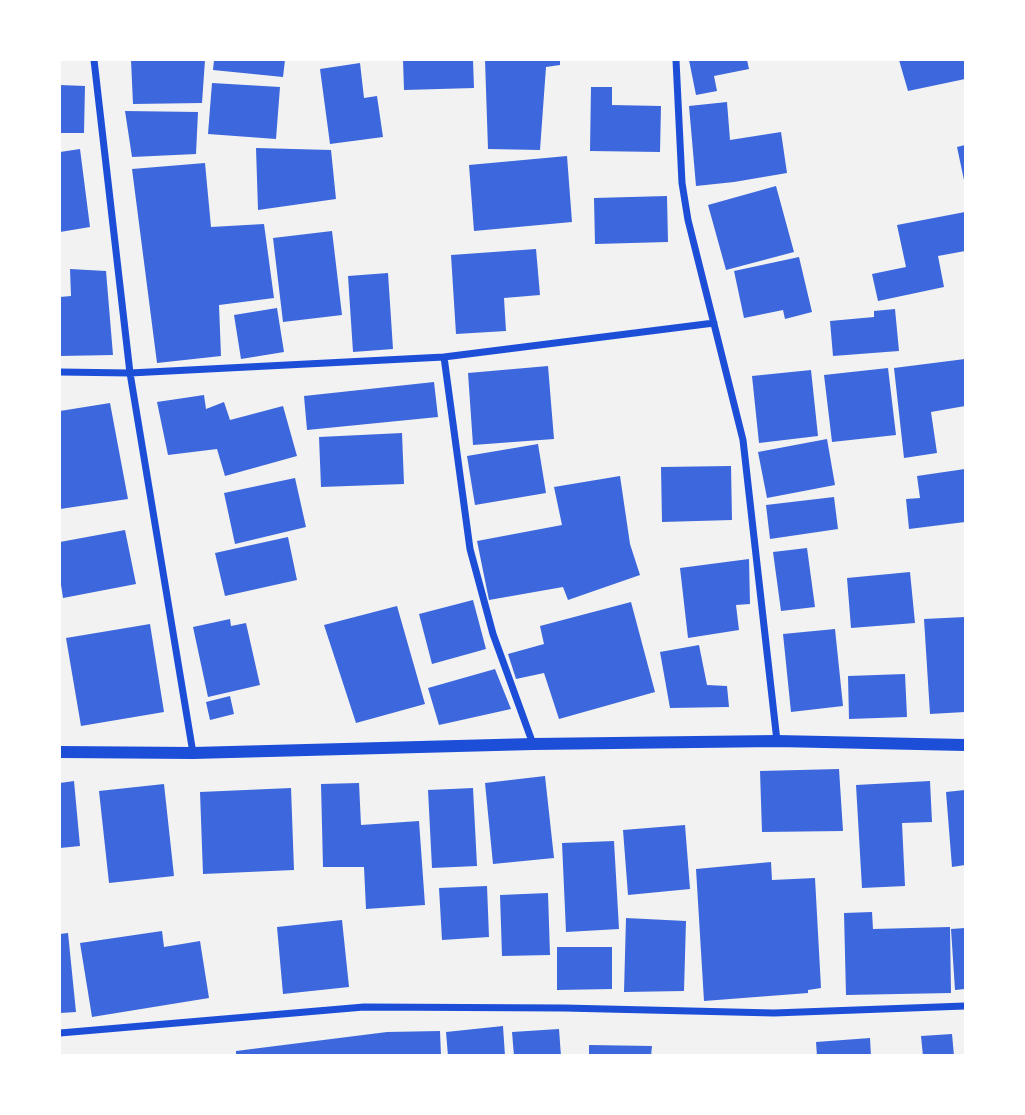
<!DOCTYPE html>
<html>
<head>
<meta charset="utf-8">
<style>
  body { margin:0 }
  #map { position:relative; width:1025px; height:1115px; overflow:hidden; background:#f2f2f2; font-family:Cabin,sans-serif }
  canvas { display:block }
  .frame { position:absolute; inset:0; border:61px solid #fff; pointer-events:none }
</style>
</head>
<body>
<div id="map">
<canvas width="1025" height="1115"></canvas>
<div class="frame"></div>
</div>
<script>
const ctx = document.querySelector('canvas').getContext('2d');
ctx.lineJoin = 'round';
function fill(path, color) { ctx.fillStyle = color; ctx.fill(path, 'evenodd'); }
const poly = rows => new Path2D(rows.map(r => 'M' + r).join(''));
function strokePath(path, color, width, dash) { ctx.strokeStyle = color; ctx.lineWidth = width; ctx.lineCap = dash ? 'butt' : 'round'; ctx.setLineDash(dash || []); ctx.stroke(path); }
const building = poly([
  [131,60,205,60,202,103,133,104],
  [214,60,285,60,283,77,213,70],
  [403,60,473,60,474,88,404,90],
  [485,60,560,60,560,65,546,67,540,150,488,149],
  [689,60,747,60,749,69,714,76,717,91,696,95],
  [899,60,964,60,965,79,908,91],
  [360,63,364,98,377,96,383,137,330,144,320,69],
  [212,83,280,87,276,139,208,134],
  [60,85,85,86,84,133,60,133],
  [591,87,612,87,612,105,661,106,660,152,590,151],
  [727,102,730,140,781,132,787,173,734,182,696,186,689,106],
  [125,111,198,112,196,154,132,157],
  [965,145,965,179,964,180,957,147],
  [256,148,331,150,336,199,258,210],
  [80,149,90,227,60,232,60,152],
  [567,156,572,222,474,231,469,165],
  [205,163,211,227,264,224,274,298,219,305,221,356,157,363,132,169],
  [776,186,794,252,726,270,708,205],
  [667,196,668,242,595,244,594,198],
  [965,212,965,251,938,256,944,287,878,301,872,274,906,267,897,225],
  [332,231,342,315,283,322,273,238],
  [536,249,540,295,504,298,506,331,456,334,451,255],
  [799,257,812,312,785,319,783,310,744,318,734,271],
  [70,269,106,271,113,355,60,356,60,297,71,296],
  [388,273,393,349,353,352,348,276],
  [277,308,284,352,241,359,234,315],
  [895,309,899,351,833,356,830,321,874,317,874,311],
  [965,359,965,406,931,412,937,453,904,458,894,368],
  [548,366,554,439,473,445,468,373],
  [888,368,896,435,832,442,824,375],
  [811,370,818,436,759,443,752,376],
  [434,382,438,417,307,430,304,396],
  [204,395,206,409,224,402,230,420,283,406,297,456,225,476,217,449,168,455,157,402],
  [110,403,128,499,60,509,60,411],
  [402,433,404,484,321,487,319,437],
  [827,439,835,485,767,498,758,452],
  [538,444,546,493,475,505,467,456],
  [731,466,732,520,662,522,661,467],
  [965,469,965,522,909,529,906,499,920,498,917,476],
  [620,476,630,544,640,575,568,600,563,587,489,600,477,541,562,525,554,487],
  [295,478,306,527,235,544,224,493],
  [834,497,838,529,770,539,766,505],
  [125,530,136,584,63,598,60,578,60,542],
  [288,537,297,580,225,596,215,553],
  [807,548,815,607,781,611,773,552],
  [749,559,750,604,736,605,739,630,688,638,680,568],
  [910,572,915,623,851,628,847,578],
  [473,600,486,649,432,664,419,614],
  [631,602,655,692,559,719,544,673,516,679,508,654,544,644,540,626],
  [397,606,425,704,356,723,324,625],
  [965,617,965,712,930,714,924,619],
  [230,619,231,626,246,623,260,685,208,697,193,627],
  [150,624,164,712,81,726,66,638],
  [835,629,843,706,791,712,783,634],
  [699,645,707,685,727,686,729,707,670,708,660,652],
  [495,669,511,709,439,725,428,688],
  [905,674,907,717,849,719,848,676],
  [230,696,234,714,210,720,206,702],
  [839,769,843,831,762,832,760,771],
  [545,776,554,858,493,864,485,783],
  [74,781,80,846,60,848,60,783],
  [930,781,932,822,902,823,905,886,862,888,856,785],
  [359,783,361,825,419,821,425,905,366,909,364,867,323,867,321,784],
  [164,784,174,876,109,883,99,791],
  [291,788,294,870,203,874,200,792],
  [473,788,477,866,432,868,428,790],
  [965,790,965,865,952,867,946,792],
  [685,825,690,889,628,895,623,830],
  [614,841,619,929,566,932,562,843],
  [771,862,772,880,815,878,821,988,808,990,808,993,704,1001,696,869],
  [487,886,489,937,442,940,439,888],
  [548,893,550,955,502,956,500,895],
  [872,912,873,929,950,927,951,993,846,995,844,913],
  [626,918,686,921,684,991,624,992],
  [342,920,349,987,283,994,277,927],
  [965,928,965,989,955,990,951,929],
  [162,931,164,947,200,941,209,998,92,1017,80,943],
  [68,933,76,1012,60,1013,60,934],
  [557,947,612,947,612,989,557,990],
  [503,1026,505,1056,448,1056,446,1032],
  [559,1029,561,1056,514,1056,512,1032],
  [440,1031,441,1056,236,1056,236,1051,387,1032],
  [952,1034,954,1056,923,1056,921,1036],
  [870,1038,871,1056,817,1056,816,1042],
  [589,1045,652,1046,651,1056,589,1056]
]);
const minor = poly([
  [94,60,130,373,193,753],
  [676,60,682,183,688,220,743,440,777,741],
  [444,357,470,549,493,634,533,744],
  [60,372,130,373,444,357,714,323],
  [60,1033,364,1007,564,1008,774,1013,965,1006]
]);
const tertiary = poly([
  [60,752,193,753,533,744,777,741,965,745]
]);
fill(building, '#3d67dc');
strokePath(minor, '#1d4ed8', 7);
strokePath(tertiary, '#1d4ed8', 12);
</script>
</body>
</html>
